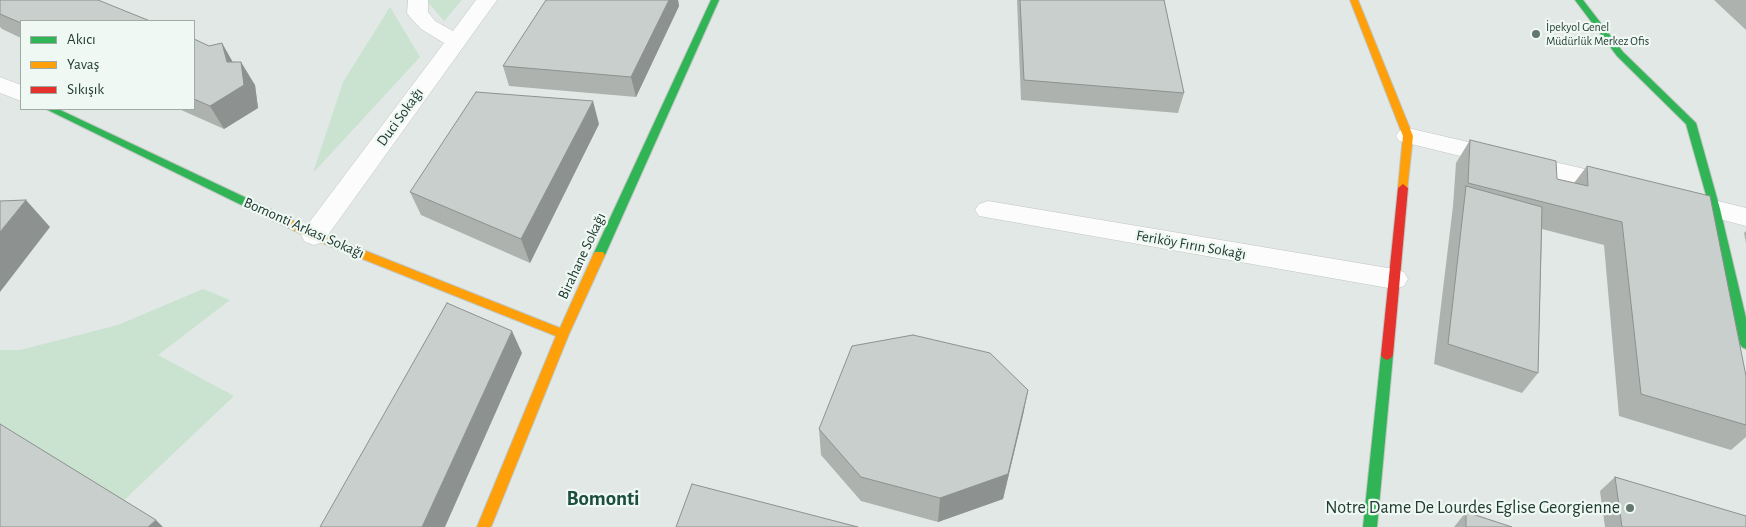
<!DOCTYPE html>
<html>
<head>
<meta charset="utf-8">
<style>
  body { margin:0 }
  #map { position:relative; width:1746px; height:527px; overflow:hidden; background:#e2e8e5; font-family:"Alegreya Sans",sans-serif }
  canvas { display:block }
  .legend { position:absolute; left:20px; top:20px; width:175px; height:90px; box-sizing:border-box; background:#f0f8f3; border:1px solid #9dada6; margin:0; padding:6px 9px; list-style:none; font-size:15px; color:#203c33 }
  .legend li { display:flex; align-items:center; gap:10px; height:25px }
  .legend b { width:25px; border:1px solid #9dada6 }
</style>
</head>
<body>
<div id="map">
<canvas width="1746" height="527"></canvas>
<ul class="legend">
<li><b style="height:6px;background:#30b455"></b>Akıcı</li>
<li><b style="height:6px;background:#ff9f0a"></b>Yavaş</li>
<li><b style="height:6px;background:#e5322d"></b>Sıkışık</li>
</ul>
</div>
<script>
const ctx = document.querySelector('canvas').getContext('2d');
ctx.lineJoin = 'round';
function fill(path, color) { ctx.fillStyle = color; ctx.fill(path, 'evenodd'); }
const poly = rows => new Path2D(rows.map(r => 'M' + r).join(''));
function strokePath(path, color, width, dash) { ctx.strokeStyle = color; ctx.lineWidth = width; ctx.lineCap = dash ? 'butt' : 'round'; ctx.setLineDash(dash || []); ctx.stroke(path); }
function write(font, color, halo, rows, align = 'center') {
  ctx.font = font + ' "Alegreya Sans",sans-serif'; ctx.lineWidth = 4.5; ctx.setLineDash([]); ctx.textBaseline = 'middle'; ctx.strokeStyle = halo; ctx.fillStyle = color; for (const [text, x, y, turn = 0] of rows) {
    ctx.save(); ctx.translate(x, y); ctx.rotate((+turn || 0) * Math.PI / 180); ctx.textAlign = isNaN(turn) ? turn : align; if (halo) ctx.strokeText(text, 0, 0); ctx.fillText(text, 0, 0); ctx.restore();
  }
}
const green = poly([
  [428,0,462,0,444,21,427,1],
  [390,7,420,57,313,173,343,82],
  [203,289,230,300,158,355,234,396,120,504,0,430,0,350,20,350,118,325]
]);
const street = poly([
  [408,0,428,0,428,12,435,21,453,31,476,0,497,0,323,242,314,245,305,242,301,235,305,228,444,43,421,29,410,17,407,13,408,0],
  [0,77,21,85,21,101,0,93,0,77],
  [1408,128,1615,176,1624,179,1628,185,1624,191,1615,194,1399,141,1396,136,1399,131,1408,128],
  [1694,195,1746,208,1746,226,1685,210,1681,204,1685,198,1694,195],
  [988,201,1394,269,1404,272,1408,279,1404,286,1394,289,979,216,975,210,979,204,988,201]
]);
const fast = poly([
  [711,0,719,0,605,255,603,258,595,258,593,255,711,0],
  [1575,0,1583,0,1623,52,1696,123,1720,209,1746,318,1746,349,1742,347,1740,344,1710,209,1686,124,1617,56,1575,0],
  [46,109,58,109,274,211,275,214,270,218,266,217,46,109],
  [1387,350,1391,352,1393,355,1377,527,1363,527,1381,355,1383,352,1387,350]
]);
const slow = poly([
  [1350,0,1358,0,1413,136,1407,191,1403,192,1398,188,1403,136,1350,0],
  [270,210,318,232,560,328,593,255,595,252,603,252,605,255,569,334,491,527,477,527,556,336,310,238,266,217,265,214,270,210]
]);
const jam = poly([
  [1403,184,1408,188,1393,355,1391,358,1387,360,1383,358,1381,355,1398,188,1403,184]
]);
const wall = poly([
  [0,0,21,21,21,38,2,29,0,27],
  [546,0,678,0,679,6,636,97,509,86,503,66],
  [1017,0,1164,0,1184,93,1178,113,1021,100],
  [1714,0,1746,0,1746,30],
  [194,39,209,46,222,43,232,62,255,85,258,108,224,129,179,109,194,109],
  [599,124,530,263,421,215,410,192],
  [1470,140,1557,179,1574,183,1587,166,1746,376,1746,437,1731,450,1619,416,1604,245,1542,229,1538,373,1522,393,1434,364,1453,206,1456,163],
  [1746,231,1746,243,1744,233],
  [1028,390,1023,415,1003,499,938,522,861,501,821,455,819,429],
  [1615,477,1746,527,1605,527,1600,491],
  [1466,512,1512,527,1454,527]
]);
const shadedWall = poly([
  [669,0,678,0,679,6,636,97,631,77],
  [222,43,235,66,227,62],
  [241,62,255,85,258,108,224,129,210,106],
  [593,101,599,124,530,263,521,239],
  [26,200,50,227,0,292,0,232],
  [512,331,522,353,445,527,422,527],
  [1028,390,1023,415,1003,499,938,522,940,498],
  [156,520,163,527,148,527]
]);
const building = poly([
  [0,0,98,0,150,21,21,21,21,23,0,14,0,0],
  [546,0,669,0,631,77,503,66,546,0],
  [1020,0,1164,0,1184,93,1024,80,1020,0],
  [194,39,209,46,222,43,227,62,241,62,244,85,210,106,194,99,194,39],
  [476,92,593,101,521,239,410,192,476,92],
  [1470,140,1556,161,1557,179,1588,186,1587,166,1710,196,1746,376,1746,425,1641,394,1622,222,1468,183,1470,140],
  [1466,186,1542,207,1538,373,1448,344,1466,186],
  [26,200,0,232,0,201,26,200],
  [447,303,512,331,422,527,320,527,447,303],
  [913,335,990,353,1028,390,1008,474,940,498,861,477,819,429,852,346,913,335],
  [0,424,156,520,148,527,0,527,0,424],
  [1615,477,1746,516,1746,527,1622,527,1615,477],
  [692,484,858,527,676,527,692,484],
  [1466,512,1512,527,1466,527,1466,512]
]);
const markers = [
  [1536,34,5,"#647871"],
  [1630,508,5,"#647871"]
];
const farPoinames = [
  ["İpekyol Genel",1546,27],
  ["Müdürlük Merkez Ofis",1546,41]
];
const streetNames = [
  ["Duci Sokağı",400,117,-54],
  ["Bomonti Arkası Sokağı",304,228,24],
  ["Feriköy Fırın Sokağı",1191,245,10],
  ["Birahane Sokağı",582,256,-65]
];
const nearPoinames = [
  ["Notre Dame De Lourdes Eglise Georgienne",1620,508]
];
const nearQuarternames = [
  ["Bomonti",603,499]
];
fill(green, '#cae2d0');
strokePath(street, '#bfc5c2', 1);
strokePath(fast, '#bec6c2', 2);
strokePath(slow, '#bec6c2', 2);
strokePath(jam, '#bec6c2', 2);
fill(street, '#fbfcfb');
fill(fast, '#30b455');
fill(slow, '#ff9f0a');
fill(jam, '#e5322d');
fill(wall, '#adb2af');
fill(shadedWall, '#8d918f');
fill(building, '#c9cfcc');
strokePath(building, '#8d918f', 1);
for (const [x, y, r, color] of markers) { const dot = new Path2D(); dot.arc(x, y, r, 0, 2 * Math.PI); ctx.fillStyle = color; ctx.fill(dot); strokePath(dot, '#f0f8f3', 2); }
write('12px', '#203c33', '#f0f8f3', farPoinames, 'left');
write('15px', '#203c33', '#f0f8f3', streetNames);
write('18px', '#203c33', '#f0f8f3', nearPoinames, 'right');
write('bold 21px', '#1b4e3f', '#f0f8f3', nearQuarternames);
</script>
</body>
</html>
